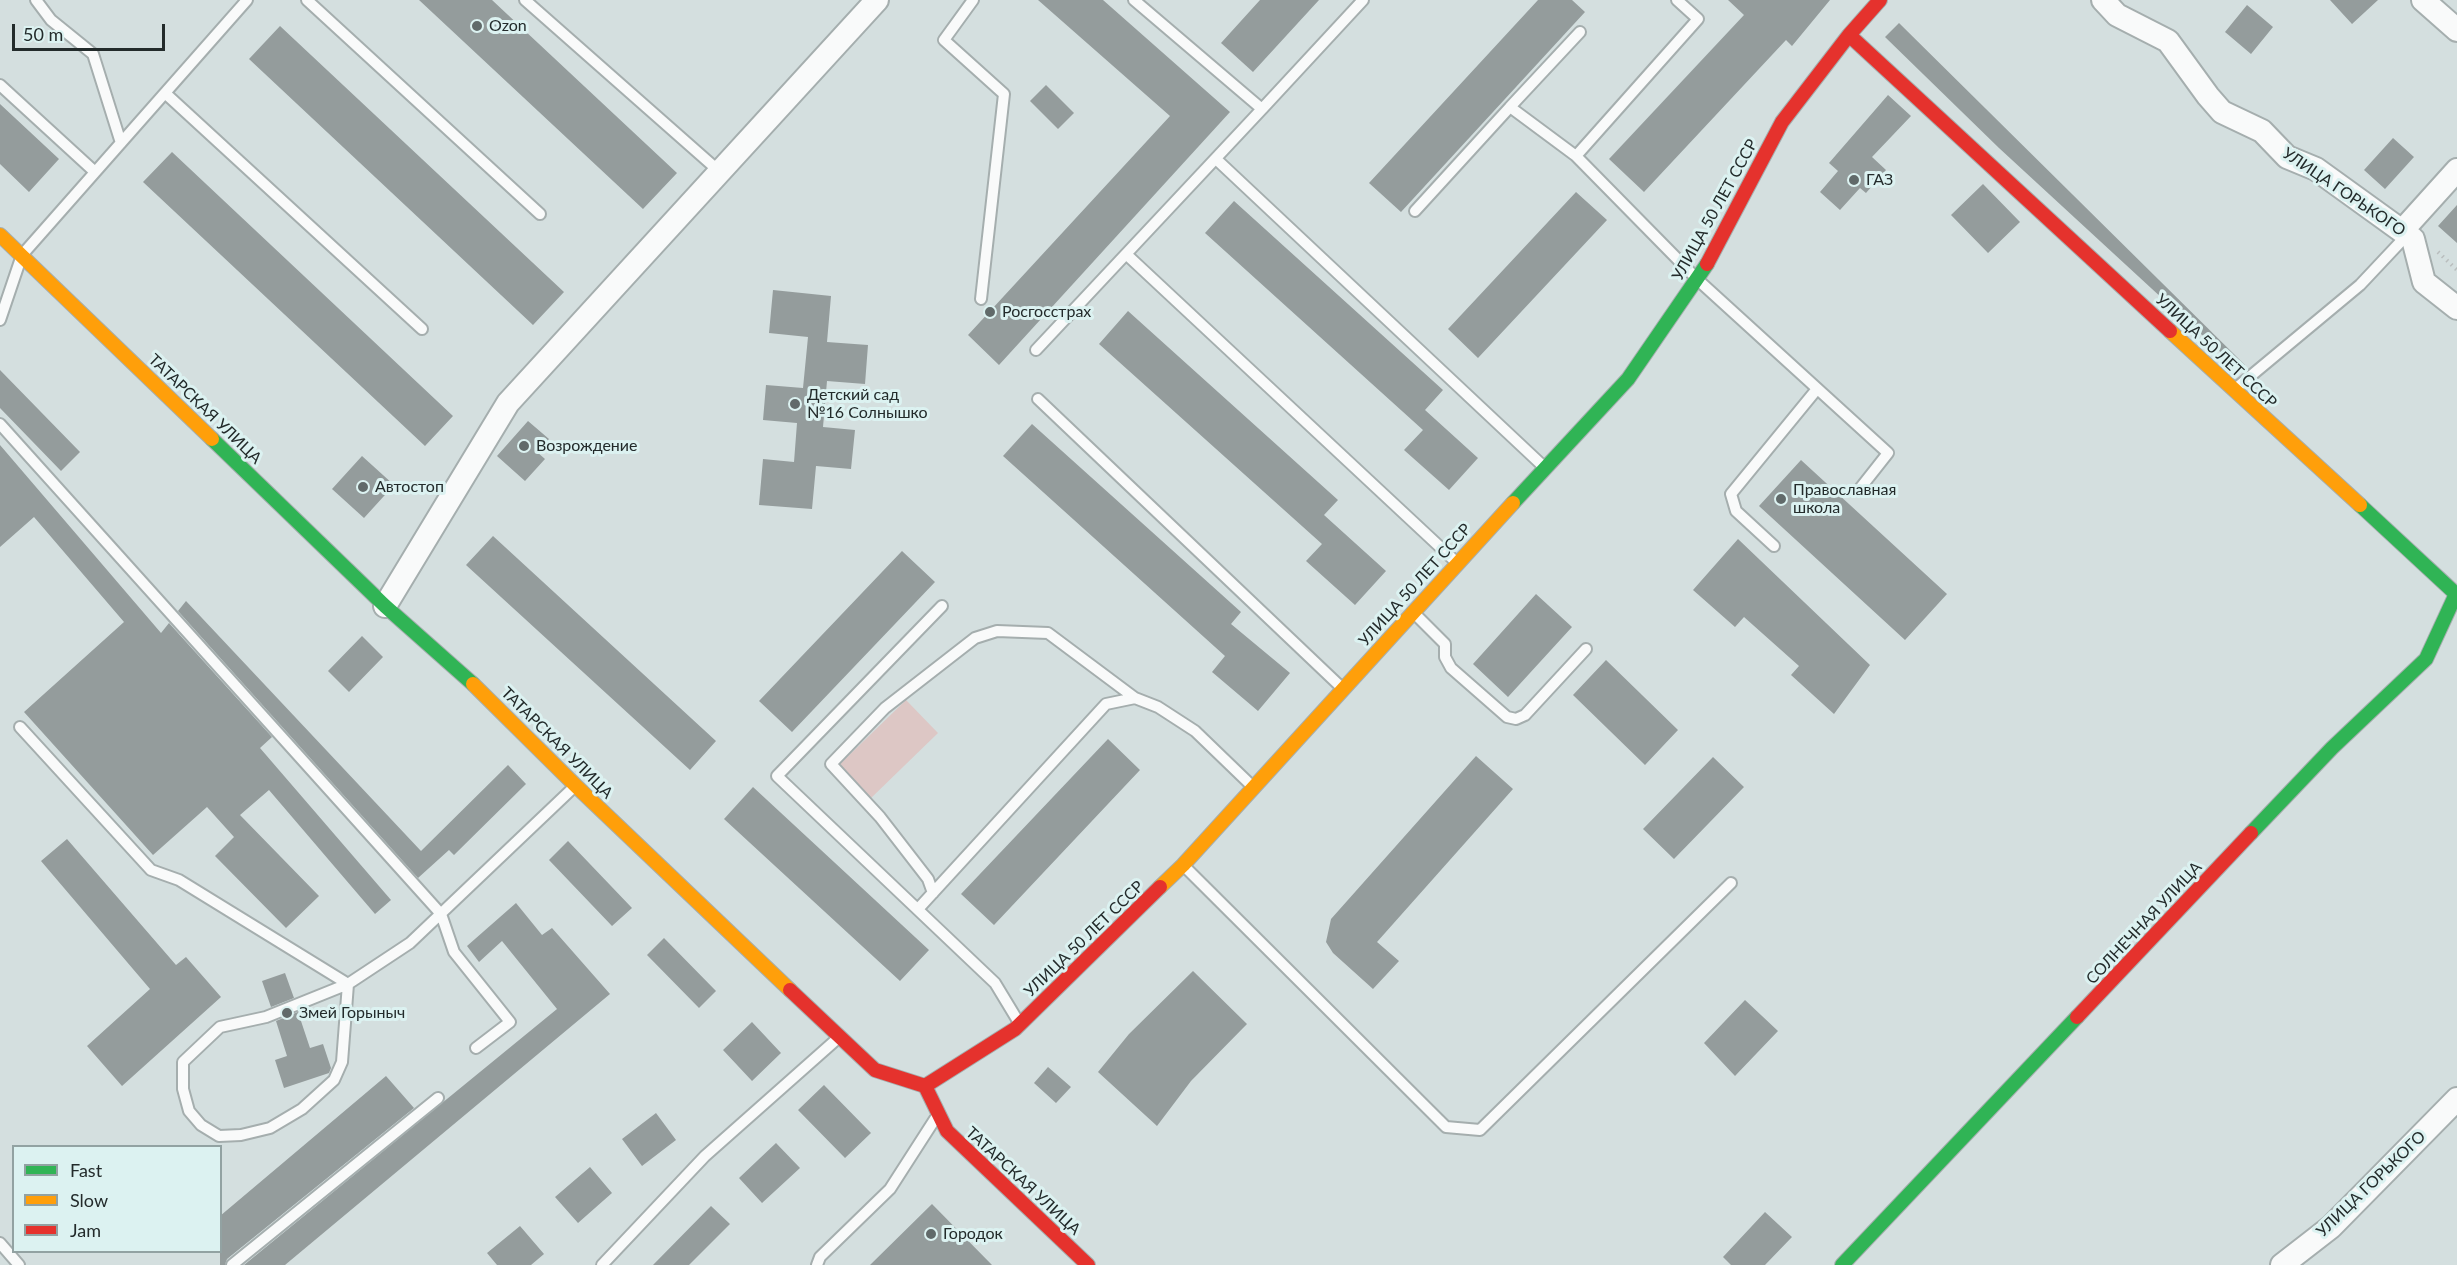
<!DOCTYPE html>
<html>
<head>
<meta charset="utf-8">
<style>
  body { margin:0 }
  #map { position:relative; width:2457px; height:1265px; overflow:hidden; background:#d4dfdf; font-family:Lato,sans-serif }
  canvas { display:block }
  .legend { position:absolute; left:12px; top:1145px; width:210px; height:108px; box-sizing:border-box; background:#dcf2f1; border:2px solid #92a2a2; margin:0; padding:8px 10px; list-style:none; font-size:18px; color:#232b2b }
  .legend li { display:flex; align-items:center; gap:12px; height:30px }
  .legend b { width:30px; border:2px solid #92a2a2 }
  .scale { position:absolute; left:12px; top:24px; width:153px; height:27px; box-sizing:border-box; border:3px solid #232b2b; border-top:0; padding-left:8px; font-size:18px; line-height:21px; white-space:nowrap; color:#232b2b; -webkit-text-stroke:4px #dcf2f1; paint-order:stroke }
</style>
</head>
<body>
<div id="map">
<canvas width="2457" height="1265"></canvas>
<ul class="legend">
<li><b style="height:8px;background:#30b455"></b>Fast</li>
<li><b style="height:8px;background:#ff9f0a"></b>Slow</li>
<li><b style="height:8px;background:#e5322d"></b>Jam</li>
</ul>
<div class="scale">50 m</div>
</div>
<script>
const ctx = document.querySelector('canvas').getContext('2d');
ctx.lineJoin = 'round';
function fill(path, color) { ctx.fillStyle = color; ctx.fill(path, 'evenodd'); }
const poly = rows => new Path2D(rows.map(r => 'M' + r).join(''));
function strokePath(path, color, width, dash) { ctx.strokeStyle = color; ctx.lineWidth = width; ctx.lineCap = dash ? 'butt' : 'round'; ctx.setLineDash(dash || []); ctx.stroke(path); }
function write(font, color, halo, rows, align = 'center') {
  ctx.font = font + ' Lato,sans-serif'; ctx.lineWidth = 6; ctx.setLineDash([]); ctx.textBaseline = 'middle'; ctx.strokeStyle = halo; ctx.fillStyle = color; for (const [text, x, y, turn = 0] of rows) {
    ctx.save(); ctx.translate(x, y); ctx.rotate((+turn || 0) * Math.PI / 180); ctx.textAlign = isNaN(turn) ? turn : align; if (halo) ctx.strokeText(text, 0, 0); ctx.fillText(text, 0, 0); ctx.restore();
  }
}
const green = poly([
  [906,700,938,733,869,800,837,767]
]);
const building = poly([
  [419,0,492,0,677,173,643,209],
  [1038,0,1103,0,1230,112,999,365,968,335,1170,116],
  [1260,0,1319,0,1253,72,1221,43],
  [1538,0,1572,0,1585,12,1401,212,1369,183],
  [1728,0,1830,0,1792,46,1786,40,1644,192,1609,159,1744,15],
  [2330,0,2378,0,2352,24],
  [2247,5,2273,27,2251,54,2225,32],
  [1899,23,2245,365,2240,370,1999,148,1885,37],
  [280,26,564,292,533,325,249,59],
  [1046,85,1074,113,1058,129,1030,101],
  [1888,95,1911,116,1872,157,1886,170,1866,193,1860,188,1840,210,1820,192,1838,171,1829,163],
  [0,104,59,159,29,192,0,164],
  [2393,138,2414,157,2385,189,2364,170],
  [172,152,453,416,425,446,143,182],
  [1983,184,2020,222,1988,253,1951,215],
  [1576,192,1607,220,1478,358,1448,329],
  [1234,201,1443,390,1425,410,1478,458,1449,490,1404,450,1423,430,1205,233],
  [2457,205,2457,243,2438,226],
  [773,290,831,296,827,342,868,345,865,384,827,381,823,427,855,430,851,469,816,466,812,509,759,505,763,459,794,462,797,423,763,420,766,385,803,388,808,337,769,333],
  [1128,311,1338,500,1324,515,1386,571,1355,605,1306,561,1322,544,1099,344],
  [0,370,80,452,61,471,0,408],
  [528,421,549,439,537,452,545,459,525,481,497,456],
  [1032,424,1241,612,1231,624,1290,673,1258,711,1212,672,1225,656,1003,456],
  [0,445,161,633,169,623,272,737,260,748,391,900,375,914,269,790,240,815,319,896,286,928,215,856,234,837,207,807,153,855,24,712,124,622,34,517,0,547],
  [362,456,394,485,364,518,332,489],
  [1801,460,1947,594,1905,640,1759,506],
  [493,536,716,741,690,770,466,565],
  [1738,539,1870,665,1834,714,1791,675,1799,666,1744,617,1735,627,1693,590],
  [902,551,935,582,792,732,759,701],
  [1536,594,1572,627,1508,697,1473,664],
  [186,601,421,851,508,765,526,784,454,855,449,850,418,878,178,611],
  [362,636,383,657,349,692,328,671],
  [1606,660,1678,730,1645,765,1573,695],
  [1108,739,1140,770,994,925,961,894],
  [1476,756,1513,789,1377,942,1399,961,1373,989,1333,953,1326,942,1331,919],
  [1713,757,1744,787,1674,859,1643,829],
  [753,787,929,950,900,981,724,819],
  [67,839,176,965,186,957,221,997,122,1086,87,1046,150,989,41,861],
  [568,841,632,908,612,926,549,860],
  [516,903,542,935,552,928,610,994,285,1265,244,1265,557,1009,502,941,479,962,467,946],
  [664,938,716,991,699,1008,647,955],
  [1193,971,1247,1024,1191,1081,1157,1126,1098,1072,1129,1034],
  [285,973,294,998,271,1007,262,981],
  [1745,1000,1778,1031,1735,1076,1704,1043],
  [298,1012,310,1048,323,1044,331,1068,329,1073,284,1088,275,1060,287,1056,276,1021],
  [752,1022,781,1053,752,1081,723,1050],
  [1048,1067,1071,1087,1056,1103,1034,1083],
  [386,1076,414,1108,227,1259,225,1265,220,1265,220,1216],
  [824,1085,871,1133,845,1158,798,1110],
  [656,1113,676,1140,642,1166,622,1139],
  [776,1143,800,1168,762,1203,739,1178],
  [590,1167,612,1193,578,1223,555,1197],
  [932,1204,992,1265,870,1265],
  [711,1206,730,1224,689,1265,653,1265],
  [1765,1212,1792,1237,1765,1265,1731,1265,1723,1257],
  [520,1226,544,1254,531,1265,497,1265,487,1253]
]);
const path = poly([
  [2438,252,2457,270]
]);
const lane = poly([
  [36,0,51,20,93,54,121,143],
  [307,0,540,214],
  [525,0,720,172],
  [973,0,944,40,1004,94,981,299],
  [1134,0,1262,109,1363,0],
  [1677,0,1698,19,1576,156,1698,280,1888,453,1858,491],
  [0,85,95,172],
  [165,93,422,329],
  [1576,156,1510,107,1580,32],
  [1216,159,1543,466],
  [1415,211,1510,107],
  [1126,254,1455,561],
  [0,320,22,255,247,0],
  [1036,350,1262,109],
  [2235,389,2360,285,2407,235],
  [1038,399,1341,687],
  [0,424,441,914,454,952,510,1022,476,1048],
  [1774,546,1736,511,1731,494,1817,389],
  [942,606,777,776,995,983,1018,1021],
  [1415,614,1445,644,1445,657,1451,668,1507,717,1516,719,1525,715,1586,649],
  [20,727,151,870,179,880,348,984,410,943,573,788],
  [1185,867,1446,1127,1480,1130,1731,883],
  [933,893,928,879,880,817,831,764,885,708,975,638,997,631,1048,633,1135,698],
  [918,909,1106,704,1135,698,1158,707,1195,731,1252,786],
  [348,984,342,1062,334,1080,302,1109,270,1128,241,1135,219,1136,201,1125,189,1111,183,1089,183,1062,220,1027,266,1017,348,984],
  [0,1243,19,1265],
  [232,1265,438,1098],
  [602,1265,705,1156,837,1039],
  [817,1265,820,1257,890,1189,935,1119]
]);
const street = poly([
  [2103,0,2117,15,2168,41,2208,96,2222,112,2262,131,2287,157,2316,169,2413,239,2424,282,2457,308],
  [2423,0,2457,30],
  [2402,231,2457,170],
  [385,606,508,403,877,0],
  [2282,1265,2331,1227,2457,1099]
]);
const fast = poly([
  [212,439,385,606,473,684],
  [1513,503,1628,379,1707,264],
  [2251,833,2332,748,2426,659,2456,594,2360,505],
  [1842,1265,2077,1017]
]);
const slow = poly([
  [0,235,212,439],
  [2170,331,2360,505],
  [473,684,576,786,790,990],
  [1160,887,1183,865,1513,503]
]);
const jam = poly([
  [1849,35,2170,331],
  [1707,264,1782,122,1849,35,1880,0],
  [790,990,875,1070,925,1086,947,1131,1088,1265],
  [2077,1017,2251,833],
  [925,1086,1015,1029,1160,887]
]);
const markers = [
  [477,26,6,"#616a6a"],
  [1854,180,6,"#616a6a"],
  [990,312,6,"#616a6a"],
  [795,404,6,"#616a6a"],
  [524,446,6,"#616a6a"],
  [363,487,6,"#616a6a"],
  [1781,499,6,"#616a6a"],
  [287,1013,6,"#616a6a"],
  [931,1234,6,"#616a6a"]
];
const poiNames = [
  ["Ozon",489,26],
  ["ГАЗ",1866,180],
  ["Росгосстрах",1002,312],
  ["Детский сад",807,395],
  ["№16 Солнышко",807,413],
  ["Возрождение",536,446],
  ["Автостоп",375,487],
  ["Православная",1793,490],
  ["школа",1793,508],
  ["Змей Горыныч",299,1013],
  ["Городок",943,1234]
];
const streetNames = [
  ["УЛИЦА ГОРЬКОГО",2344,192,34],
  ["УЛИЦА 50 ЛЕТ СССР",1715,210,-61],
  ["УЛИЦА 50 ЛЕТ СССР",2216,351,43],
  ["ТАТАРСКАЯ УЛИЦА",205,409,44],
  ["УЛИЦА 50 ЛЕТ СССР",1415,585,-48],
  ["ТАТАРСКАЯ УЛИЦА",557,743,45],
  ["СОЛНЕЧНАЯ УЛИЦА",2144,923,-47],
  ["УЛИЦА 50 ЛЕТ СССР",1084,939,-44],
  ["ТАТАРСКАЯ УЛИЦА",1023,1181,43],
  ["УЛИЦА ГОРЬКОГО",2371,1184,-44]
];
fill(green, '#ddc7c5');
fill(building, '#949c9c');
strokePath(lane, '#a5aeae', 14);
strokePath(street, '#a5aeae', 26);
strokePath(fast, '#a5aeae', 16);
strokePath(slow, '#a5aeae', 16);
strokePath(jam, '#a5aeae', 16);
strokePath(path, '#b9bdbd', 4, [1.5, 4.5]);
strokePath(lane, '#f9fafa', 10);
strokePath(street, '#f9fafa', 22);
strokePath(fast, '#30b455', 14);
strokePath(slow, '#ff9f0a', 14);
strokePath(jam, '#e5322d', 14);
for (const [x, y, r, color] of markers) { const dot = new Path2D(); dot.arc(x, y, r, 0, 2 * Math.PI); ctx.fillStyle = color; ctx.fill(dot); strokePath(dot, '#dcf2f1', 2); }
write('16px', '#232b2b', '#dcf2f1', poiNames, 'left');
write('16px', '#232b2b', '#dcf2f1', streetNames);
</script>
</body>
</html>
